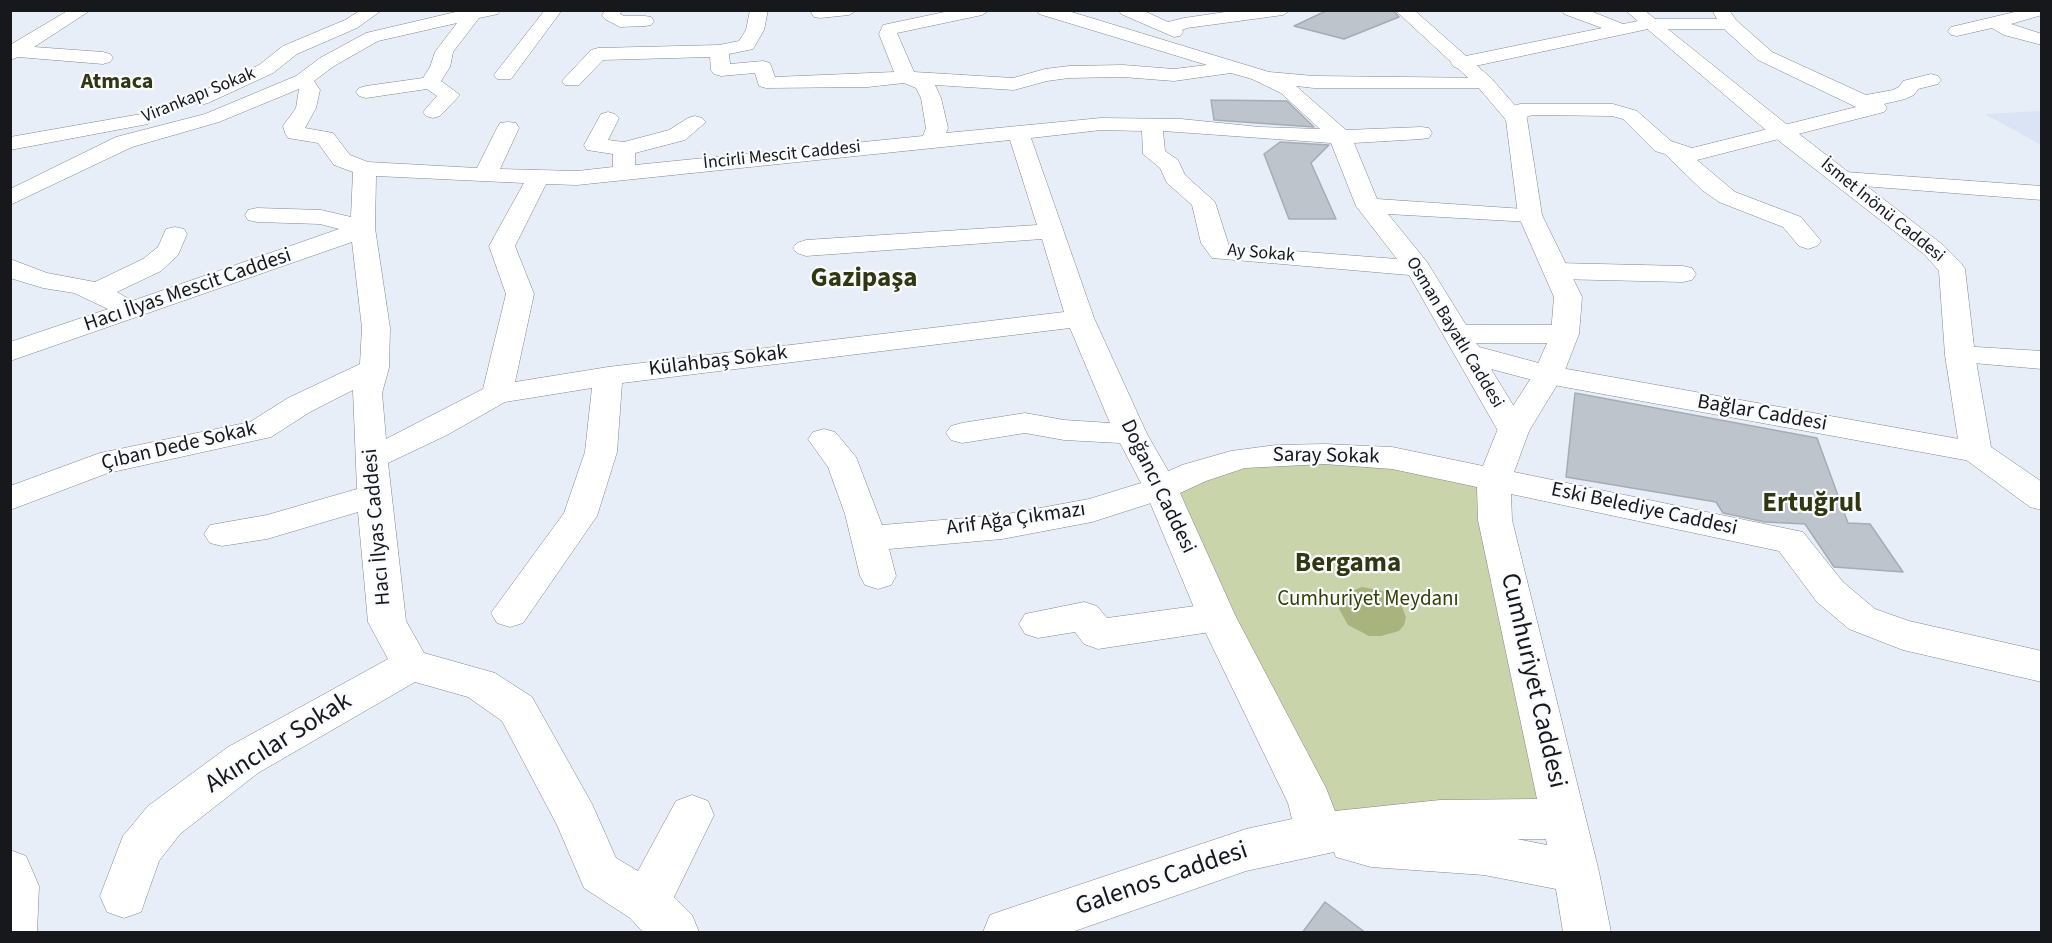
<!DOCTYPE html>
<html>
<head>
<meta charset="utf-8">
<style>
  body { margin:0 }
  #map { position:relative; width:2052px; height:943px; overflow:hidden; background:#e8eef7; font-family:"Source Sans 3",sans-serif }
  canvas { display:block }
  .frame { position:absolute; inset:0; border:12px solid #16181b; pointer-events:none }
</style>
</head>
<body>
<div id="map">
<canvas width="2052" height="943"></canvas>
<div class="frame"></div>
</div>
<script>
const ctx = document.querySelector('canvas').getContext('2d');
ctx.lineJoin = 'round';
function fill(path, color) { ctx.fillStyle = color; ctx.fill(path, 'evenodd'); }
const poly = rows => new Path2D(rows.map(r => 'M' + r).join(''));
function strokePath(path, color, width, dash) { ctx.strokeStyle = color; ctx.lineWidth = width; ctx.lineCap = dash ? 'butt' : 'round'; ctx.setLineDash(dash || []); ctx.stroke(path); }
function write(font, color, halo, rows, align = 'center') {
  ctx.font = font + ' "Source Sans 3",sans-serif'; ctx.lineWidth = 4.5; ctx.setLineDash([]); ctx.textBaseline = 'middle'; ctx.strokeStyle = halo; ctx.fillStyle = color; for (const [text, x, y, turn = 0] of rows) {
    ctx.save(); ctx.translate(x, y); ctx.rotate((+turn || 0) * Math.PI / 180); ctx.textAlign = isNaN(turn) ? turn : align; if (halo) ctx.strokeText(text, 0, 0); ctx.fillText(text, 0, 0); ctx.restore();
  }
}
const built = poly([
  [2041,111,2041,145,1985,114]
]);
const green = poly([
  [1276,455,1494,480,1564,819,1319,833,1161,488]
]);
const water = poly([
  [1362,587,1383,591,1400,602,1406,617,1404,625,1399,631,1381,636,1369,636,1348,625,1339,609,1340,601,1344,594]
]);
const building = poly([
  [1328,10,1393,10,1399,17,1344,39,1294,26,1328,10],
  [1211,100,1287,101,1314,127,1214,120,1211,100],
  [1280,142,1329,145,1311,163,1336,219,1289,219,1264,154,1280,142],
  [1575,393,1817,438,1848,523,1870,524,1903,572,1834,567,1805,524,1765,522,1723,513,1716,502,1566,477,1575,393],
  [1325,902,1366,933,1302,933,1325,902]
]);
const minor = poly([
  [69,10,91,10,34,47,103,52,110,54,113,58,110,62,103,64,18,57,10,60,10,45,69,10],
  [361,10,382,10,357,28,297,54,273,73,208,103,201,105,194,103,191,99,194,95,259,65,283,46,345,20,361,10],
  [464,10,500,10,498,14,479,18,453,52,450,67,441,81,460,95,440,116,433,118,426,116,423,112,437,96,427,89,366,98,359,96,356,92,359,88,366,86,423,78,430,67,435,52,457,23,378,41,334,66,314,81,320,90,316,108,305,128,333,133,350,155,368,162,477,168,497,128,500,123,508,122,516,123,519,128,500,169,577,171,613,167,613,154,587,150,584,145,601,114,608,112,615,114,619,118,608,140,624,142,669,130,688,118,695,116,702,118,706,122,685,140,635,153,635,165,923,136,926,128,921,98,916,88,904,83,868,87,766,88,759,86,755,73,721,76,714,74,711,70,710,57,603,60,579,85,565,85,562,81,591,50,598,48,719,45,739,41,746,30,750,10,768,10,764,30,753,49,729,54,730,64,763,61,770,63,775,77,894,72,879,34,883,25,954,10,990,10,982,15,897,33,914,72,1013,78,1045,69,1069,66,1123,65,1174,69,1207,65,1039,14,1037,10,1065,10,1269,72,1314,76,1491,78,1494,82,1491,86,1484,88,1314,88,1296,86,1346,130,1421,127,1429,128,1432,133,1429,138,1421,139,1354,143,1377,199,1539,210,1542,215,1539,220,1530,222,1388,214,1427,262,1466,325,1565,325,1575,328,1579,334,1575,340,1565,343,1476,343,1479,347,1550,366,1976,442,1987,445,1992,452,1987,459,1976,462,1548,384,1491,369,1529,431,1524,438,1513,441,1502,438,1409,275,1212,258,1201,243,1192,205,1167,183,1160,168,1143,154,1142,131,1101,130,1031,138,1094,318,1147,434,1178,488,1173,496,1092,522,1002,539,889,549,896,576,891,585,878,589,865,585,860,576,845,514,828,467,808,439,813,432,824,429,835,432,856,457,882,525,1002,515,1089,499,1141,483,1120,443,1064,440,1025,433,962,443,951,440,946,433,951,426,962,423,1025,413,1064,420,1110,423,1070,328,622,383,617,452,597,516,523,623,510,627,497,623,491,613,564,513,585,452,592,388,505,402,447,435,388,463,406,621,424,653,495,673,532,697,592,804,616,858,638,871,676,801,692,795,708,801,714,815,674,897,692,915,699,932,643,932,630,918,584,888,557,825,502,721,468,697,415,682,258,773,180,834,159,861,141,912,124,918,107,912,100,896,123,836,148,806,228,747,388,659,368,622,358,512,267,539,222,546,210,543,204,534,210,525,267,515,357,489,353,390,310,412,271,437,108,473,10,510,10,486,100,453,250,422,288,398,360,364,362,328,352,242,10,361,10,342,108,309,74,293,43,288,10,278,10,259,47,273,95,282,143,259,158,247,166,229,175,227,184,229,187,234,178,255,161,271,117,292,132,301,339,229,320,224,257,222,248,220,245,215,248,210,257,208,321,210,351,217,353,172,334,165,318,143,288,138,285,133,283,126,296,108,299,89,219,122,132,147,10,205,10,189,116,137,205,114,296,76,320,58,366,33,464,10],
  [1231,73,1252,79,1281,93,1320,129,1260,127,1181,119,1101,118,946,133,948,128,941,98,935,85,1014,90,1047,81,1069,78,1123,77,1174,81,1231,73],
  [1163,131,1331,143,1356,206,1397,259,1229,246,1215,202,1185,175,1178,160,1165,151,1163,131],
  [1010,140,1037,225,806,240,797,243,793,248,797,253,806,256,1042,239,1064,312,608,367,515,382,534,294,515,246,546,184,577,185,1010,140],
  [376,176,524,183,489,246,506,294,483,389,386,439,382,393,389,368,390,328,375,228,376,176],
  [545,10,562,10,511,79,497,79,494,75,497,71,545,10],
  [605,10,622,10,620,14,624,16,645,16,651,17,654,21,651,25,645,26,620,27,605,19,602,15,605,10],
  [813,10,857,10,849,15,820,18,814,17,811,13,813,10],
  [1119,10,1142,10,1168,22,1184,18,1239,10,1291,10,1283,15,1187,28,1182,30,1183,32,1180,36,1174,37,1121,14,1119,10],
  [1562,10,1588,10,1623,24,1648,19,1717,19,1712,10,1729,10,1736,20,1772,52,1866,95,1893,90,1899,87,1903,81,1931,74,1938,76,1941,80,1938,84,1918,89,1914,95,1905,99,1884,104,1887,108,1884,112,1697,160,1735,192,1801,217,1821,241,1817,246,1808,249,1799,246,1783,227,1719,202,1702,190,1665,154,1655,151,1623,119,1612,116,1534,115,1528,116,1523,123,1516,125,1509,123,1505,119,1513,106,1520,104,1613,104,1637,111,1671,141,1692,148,1856,107,1758,60,1724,29,1648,29,1461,69,1454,67,1451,63,1454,59,1461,57,1602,28,1564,14,1562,10],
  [2023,10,2042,10,2042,15,2011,24,2042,34,2042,45,2004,35,1992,28,1957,36,1951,35,1948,31,1951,27,2023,10],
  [141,114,148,116,152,120,148,124,10,150,10,137,141,114],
  [1845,172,2042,186,2042,200,1837,184,1833,179,1837,174,1845,172],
  [1557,263,1683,266,1692,268,1696,274,1692,280,1683,282,1557,279,1548,277,1544,271,1548,265,1557,263],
  [1960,346,2042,351,2042,369,1950,361,1945,355,1950,349,1960,346],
  [1084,602,1097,606,1107,618,1217,603,1230,607,1236,617,1230,627,1217,631,1098,649,1084,644,1075,632,1038,638,1025,634,1019,624,1025,614,1084,602]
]);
const major = poly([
  [1395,10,1414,10,1491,78,1527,119,1542,215,1582,297,1579,334,1563,375,1529,431,1514,472,1803,532,1843,582,1875,609,1909,621,2042,651,2042,682,1903,650,1849,629,1817,602,1779,551,1511,494,1512,520,1599,872,1611,932,1563,932,1556,889,1484,875,1371,867,1336,857,1334,852,1246,871,1072,932,983,932,990,915,1007,909,1246,829,1292,819,1288,803,1198,617,1144,488,1149,480,1182,465,1231,451,1276,445,1324,444,1392,447,1483,466,1497,431,1533,375,1551,334,1554,297,1518,215,1506,120,1477,86,1395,10],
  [1324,464,1392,469,1477,487,1478,520,1537,799,1440,800,1335,811,1326,788,1236,617,1180,493,1206,481,1245,468,1324,464],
  [1517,839,1546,839,1547,845,1517,839],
  [1625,10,1644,10,1790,127,1943,245,1961,263,1965,269,1975,355,1991,447,2042,482,2042,510,2030,507,1965,459,1960,452,1945,355,1939,271,1925,255,1774,137,1625,10],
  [10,850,26,856,39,886,37,932,10,932,10,850]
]);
const farStreetnames = [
  ["Virankapı Sokak",199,96,-22],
  ["İncirli Mescit Caddesi",782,156,-6],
  ["İsmet İnönü Caddesi",1882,211,39],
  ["Ay Sokak",1261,254,5],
  ["Osman Bayatlı Caddesi",1454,333,59]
];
const streetNames = [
  ["Hacı İlyas Mescit Caddesi",188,291,-19],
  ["Külahbaş Sokak",718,362,-7],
  ["Bağlar Caddesi",1762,414,10],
  ["Çıban Dede Sokak",179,447,-13],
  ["Saray Sokak",1326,457,1],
  ["Doğancı Caddesi",1157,487,64],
  ["Eski Belediye Caddesi",1644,510,12],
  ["Arif Ağa Çıkmazı",1016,520,-8],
  ["Hacı İlyas Caddesi",378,527,-95]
];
const parkNames = [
  ["Cumhuriyet Meydanı",1368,600]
];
const farDistrictnames = [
  ["Atmaca",117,83]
];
const nearStreetnames = [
  ["Cumhuriyet Caddesi",1532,681,77],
  ["Akıncılar Sokak",279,744,-32],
  ["Galenos Caddesi",1162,880,-19]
];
const districtNames = [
  ["Gazipaşa",864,280],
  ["Ertuğrul",1812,505],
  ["Bergama",1348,565]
];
fill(built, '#dae4f4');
fill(green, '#cad4aa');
fill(water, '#a8b37e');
fill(building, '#bdc4cc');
strokePath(building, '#a6acb5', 1.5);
strokePath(minor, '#81878f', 1);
strokePath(major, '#81878f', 1);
fill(minor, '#fff');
fill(major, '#fff');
write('18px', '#16181b', '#f9fbff', farStreetnames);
write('21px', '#16181b', '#f9fbff', streetNames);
write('21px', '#374000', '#f9fbff', parkNames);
write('bold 22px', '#313710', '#f9fbff', farDistrictnames);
write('26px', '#16181b', '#f9fbff', nearStreetnames);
write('bold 27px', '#313710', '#f9fbff', districtNames);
</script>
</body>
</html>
